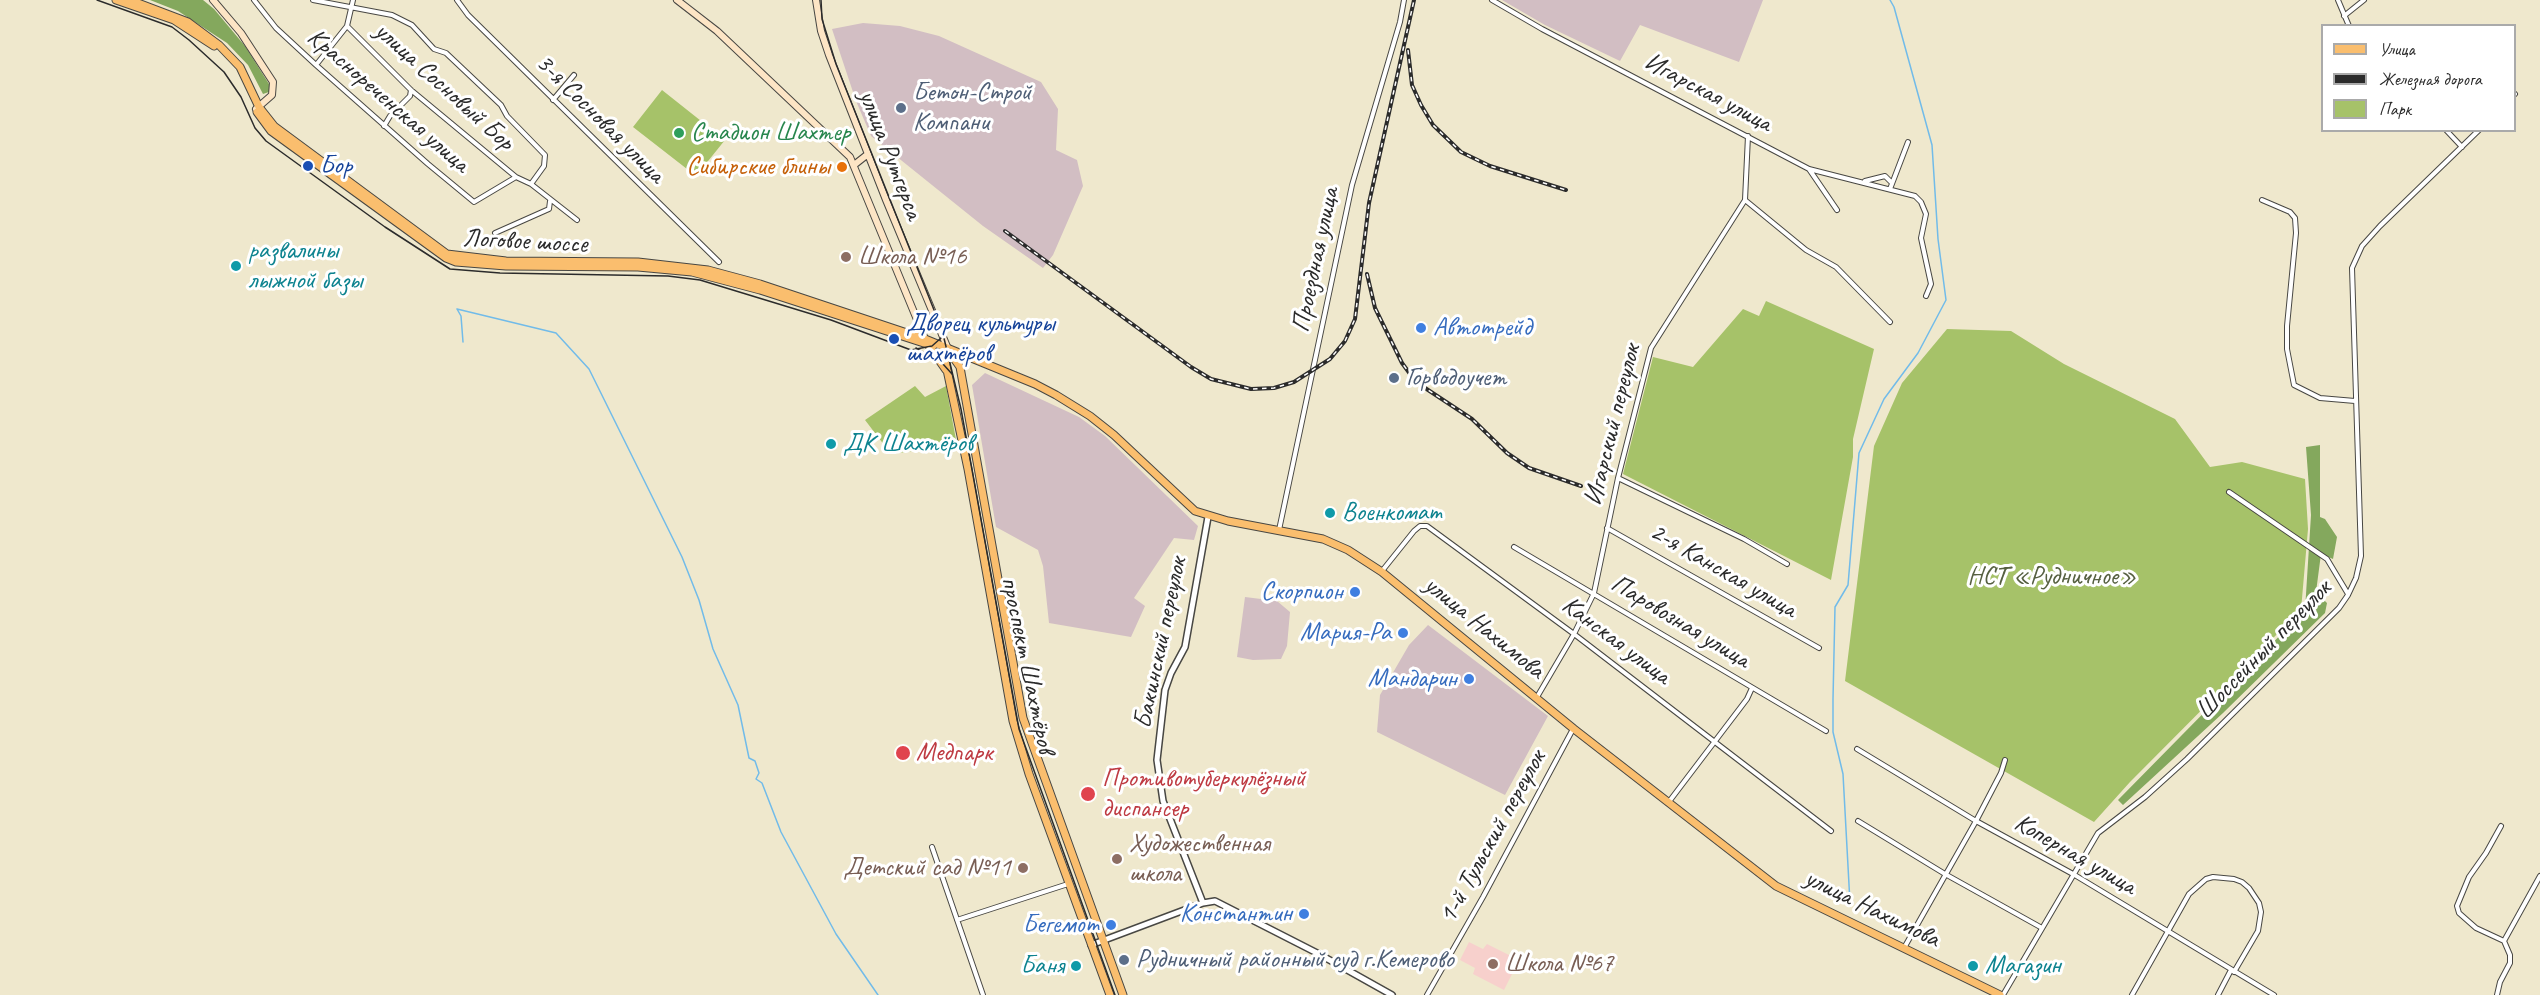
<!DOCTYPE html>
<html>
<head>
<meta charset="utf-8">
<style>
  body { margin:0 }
  #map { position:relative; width:2540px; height:995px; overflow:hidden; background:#efe8cd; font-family:Caveat,sans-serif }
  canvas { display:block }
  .legend { position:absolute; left:2321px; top:24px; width:195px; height:108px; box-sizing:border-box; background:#fff; border:2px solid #aaa; margin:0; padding:8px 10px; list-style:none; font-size:18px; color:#2b2b2b }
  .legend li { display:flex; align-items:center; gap:12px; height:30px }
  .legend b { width:30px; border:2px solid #aaa }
</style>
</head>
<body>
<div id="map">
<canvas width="2540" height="995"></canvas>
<ul class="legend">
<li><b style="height:8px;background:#fabe6e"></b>Улица</li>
<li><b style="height:8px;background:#2b2b2b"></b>Железная дорога</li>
<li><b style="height:16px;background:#a6c269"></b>Парк</li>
</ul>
</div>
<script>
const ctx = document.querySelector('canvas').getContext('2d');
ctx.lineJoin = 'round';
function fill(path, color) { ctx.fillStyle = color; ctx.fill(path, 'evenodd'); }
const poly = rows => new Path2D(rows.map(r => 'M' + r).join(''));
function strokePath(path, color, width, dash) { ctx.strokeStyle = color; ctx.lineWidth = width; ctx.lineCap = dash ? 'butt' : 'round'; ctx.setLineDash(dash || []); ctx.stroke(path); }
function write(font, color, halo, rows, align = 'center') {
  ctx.font = font + ' Caveat,sans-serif'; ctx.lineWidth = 6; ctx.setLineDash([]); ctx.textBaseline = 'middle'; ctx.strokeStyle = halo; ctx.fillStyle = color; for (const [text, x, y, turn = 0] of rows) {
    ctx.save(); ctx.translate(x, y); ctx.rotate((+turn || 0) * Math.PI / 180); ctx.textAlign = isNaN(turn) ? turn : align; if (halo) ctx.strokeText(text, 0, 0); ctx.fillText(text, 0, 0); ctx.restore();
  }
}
const built = poly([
  [1469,942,1483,949,1487,944,1519,960,1504,990,1473,974,1475,968,1460,960]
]);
const industrial = poly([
  [1502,0,1763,0,1739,62,1640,25,1620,61,1545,25],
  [863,23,900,26,939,36,1041,82,1058,109,1056,150,1077,160,1083,186,1053,255,1043,268,983,226,871,136,856,101,832,29],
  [985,373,1079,417,1105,436,1198,526,1194,540,1174,538,1134,598,1145,606,1131,637,1049,623,1043,566,1038,550,996,527,972,385],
  [1245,597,1277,601,1290,612,1287,646,1281,659,1253,660,1237,657],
  [1428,625,1548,716,1505,795,1377,732,1380,695,1409,645]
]);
const green = poly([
  [662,90,725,140,696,176,633,127],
  [1766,301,1874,349,1853,439,1853,457,1831,580,1623,474,1653,357,1693,367,1743,309,1759,316],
  [1947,329,2011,331,2064,364,2175,419,2210,467,2242,462,2305,479,2308,529,2301,610,2130,782,2094,822,1845,681,1874,446,1902,383],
  [915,386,925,397,946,386,957,445,891,454,865,420]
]);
const forest = poly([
  [150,0,203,0,214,9,245,46,269,84,269,92,263,94,248,65,227,43,178,11],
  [2320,445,2320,517,2325,519,2337,537,2333,559,2321,554,2316,592,2327,603,2325,613,2223,713,2123,805,2118,800,2305,610,2311,515,2306,447]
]);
const stream = poly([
  [457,309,556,333,589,369,682,557,699,600,713,649,738,705,749,758,755,761,759,773,756,779,762,783,781,832,836,934,878,995],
  [457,309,461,316,463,342],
  [1850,903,1843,774,1833,732,1833,699,1835,607,1848,585,1859,453,1884,399,1918,353,1946,300,1938,239,1932,145,1894,7,1890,0]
]);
const minor = poly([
  [254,0,276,28,316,65,428,164,474,202,516,177,531,184,577,220],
  [313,0,392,15,412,25,434,49,446,53,501,105,507,116,545,155,544,166,531,184],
  [457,0,468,15,719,262],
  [1492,0,1542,29,1809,169,1915,196,1921,202,1926,214,1921,238,1931,284,1926,296],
  [2338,0,2349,26],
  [2344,16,2364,0],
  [347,26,411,90,516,177],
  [316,65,347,26,353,0],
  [2514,95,2515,94],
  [553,100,574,75],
  [384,126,390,116,410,96,411,90],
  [2446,130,2462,147],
  [1809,169,1837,210],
  [1865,181,1885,176,1892,183],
  [1890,189,1908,142],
  [1745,200,1806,250,1836,267,1890,322],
  [2262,200,2290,212,2295,218,2296,233,2287,326,2287,349,2294,385,2320,398,2355,401],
  [495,233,549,209,550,201],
  [1618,478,1744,539,1787,564],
  [2229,492,2327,559,2348,594],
  [1607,528,1819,648],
  [1279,530,1352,185,1400,22,1404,0],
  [1514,547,1826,731],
  [1382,571,1414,531,1420,526,1427,526,1574,634,1831,831],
  [1537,697,1574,634,1594,593,1618,478,1651,348,1745,200,1748,136],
  [1857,749,1976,821,2073,874,2274,995],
  [1668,803,1747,699,1752,688],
  [1858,821,1945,874,2042,928],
  [2501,826,2486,853,2469,877,2457,906,2459,913,2476,928,2504,941],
  [932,847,983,995],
  [957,920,1068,884],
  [2504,941,2540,876],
  [1904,948,1976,821,2001,773,2005,760],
  [1427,995,1483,897,1573,729],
  [2003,995,2098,833,2145,797,2187,759,2339,608,2348,595,2356,578,2361,556,2352,268,2362,246,2380,226,2479,130],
  [2132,995,2189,894,2206,879,2213,877,2234,879,2242,882,2249,888,2259,903,2261,912,2258,931,2234,972],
  [2218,995,2231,970],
  [2497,995,2500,982,2510,963,2510,955,2504,941]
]);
const tertiary = poly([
  [1203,903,1163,801,1157,760,1165,690,1171,673,1185,647,1208,517],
  [1091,945,1203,903,1215,901,1317,953,1392,995]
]);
const secondary = poly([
  [213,0,241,33,273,82,272,95,256,109],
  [677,0,717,31,850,157,925,339],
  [816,0,821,31,829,55,886,200,948,349],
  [854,165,868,154]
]);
const primary = poly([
  [116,0,174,20,214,46],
  [130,0,188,22,219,45,240,67,259,107,274,126,447,254,506,261,638,262,708,270,760,284,925,339,1035,384,1056,395,1090,416,1114,435,1195,511,1228,521,1323,539,1348,550,1382,572,1574,729,1776,886,2000,995],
  [257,112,271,131,446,258,456,262,506,266,638,267,692,272,760,290,933,346],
  [927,343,946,370],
  [948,350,960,367,1023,718,1123,995],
  [948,350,946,365,968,469,1013,721,1029,774,1110,995]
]);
const tram = poly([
  [97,0,172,27,189,40,224,72,241,97,255,128,266,141,385,227,450,269,500,273,668,276,700,280,831,320,911,350,932,346,941,338,944,330],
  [821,0,822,19,836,64,942,330,961,409,1019,729,1115,995],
  [916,348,943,364,952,374]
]);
const rail = poly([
  [1408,50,1412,85,1421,105,1433,125,1461,152,1490,166,1566,190],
  [1005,231,1191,367,1211,379,1251,389,1274,388,1294,382,1330,359,1345,341,1355,319,1369,203,1414,0],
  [1367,274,1375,308,1402,363,1416,382,1472,419,1507,453,1529,468,1581,486]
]);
const markers = [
  [901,108,6,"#5c6f8a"],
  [679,133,6,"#2e9e5b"],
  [308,166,6,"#1a4fb4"],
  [842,167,6,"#e8710a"],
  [846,257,6,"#8d6e63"],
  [236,266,6,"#0f9aa8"],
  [1421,328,6,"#3f7fe0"],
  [894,339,6,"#1a4fb4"],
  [1394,378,6,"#5c6f8a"],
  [831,444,6,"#0f9aa8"],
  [1330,513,6,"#0f9aa8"],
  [1355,592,6,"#3f7fe0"],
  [1403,633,6,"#3f7fe0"],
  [1469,679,6,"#3f7fe0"],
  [903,753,8,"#e0444e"],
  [1088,794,8,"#e0444e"],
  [1117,859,6,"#8d6e63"],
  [1023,868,6,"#8d6e63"],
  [1304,914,6,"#3f7fe0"],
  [1111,925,6,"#3f7fe0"],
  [1124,960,6,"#5c6f8a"],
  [1493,964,6,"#8d6e63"],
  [1076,966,6,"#0f9aa8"],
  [1973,966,6,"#0f9aa8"]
];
const streetNames = [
  ["улица Сосновый Бор",444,87,42],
  ["Игарская улица",1708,93,28],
  ["Краснореченская улица",388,101,41],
  ["3-я Сосновая улица",600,119,45],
  ["улица Рутгерса",890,155,69],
  ["Логовое шоссе",525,242,3],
  ["Проездная улица",1316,260,-78],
  ["Игарский переулок",1613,425,-76],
  ["2-я Канская улица",1723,571,30],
  ["Паровозная улица",1680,622,31],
  ["улица Нахимова",1484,628,39],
  ["Канская улица",1616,641,37],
  ["Бакинский переулок",1161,643,-78],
  ["Шоссейный переулок",2264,650,-46],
  ["проспект Шахтёров",1027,665,78],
  ["1-й Тульский переулок",1493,837,-61],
  ["Коперная улица",2075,855,30],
  ["улица Нахимова",1872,909,26]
];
const serviceNames = [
  ["Бетон-Строй",913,93],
  ["Компани",913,123],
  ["Горводоучет",1406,378],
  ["Рудничный районный суд г.Кемерово",1136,960]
];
const leisureNames = [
  ["Стадион Шахтер",691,133]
];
const transitNames = [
  ["Бор",320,166],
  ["Дворец культуры",906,324],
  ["шахтёров",906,354]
];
const foodNames = [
  ["Сибирские блины",830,167]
];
const cultureNames = [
  ["развалины",248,251],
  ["лыжной базы",248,281],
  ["ДК Шахтёров",843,444],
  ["Военкомат",1342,513],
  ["Баня",1064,966,"right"],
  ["Магазин",1985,966]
];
const educationNames = [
  ["Школа №16",858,257],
  ["Художественная",1129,844],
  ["школа",1129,874],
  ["Детский сад №11",1011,868,"right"],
  ["Школа №67",1505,964]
];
const shopNames = [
  ["Автотрейд",1433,328,"left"],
  ["Скорпион",1343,592],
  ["Мария-Ра",1391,633],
  ["Мандарин",1457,679],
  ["Константин",1292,914],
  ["Бегемот",1099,925]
];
const parkNames = [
  ["НСТ «Рудничное»",2052,577]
];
const healthNames = [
  ["Медпарк",916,753],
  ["Противотуберкулёзный",1102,779],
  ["диспансер",1102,809]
];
fill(built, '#f7d0cc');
fill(industrial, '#d2bec3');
fill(green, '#a6c269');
fill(forest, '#84a85d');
strokePath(stream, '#71bbe9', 1.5);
strokePath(minor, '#484743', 6);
strokePath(tertiary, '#484743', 8);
strokePath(secondary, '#484743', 8);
strokePath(primary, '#484743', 9);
strokePath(minor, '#fff', 4);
strokePath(tertiary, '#fff', 5);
strokePath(secondary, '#fde5c5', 6);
strokePath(primary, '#fabe6e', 7);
strokePath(tram, '#2b2b2b', 1.5);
strokePath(rail, '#2b2b2b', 4);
strokePath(rail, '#fff', 1.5, [4.5]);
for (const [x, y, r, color] of markers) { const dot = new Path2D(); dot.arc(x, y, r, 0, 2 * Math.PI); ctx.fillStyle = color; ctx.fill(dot); strokePath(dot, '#fff', 2); }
write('26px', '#2b2b2b', '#fff', streetNames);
write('26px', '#4e5e75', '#fff', serviceNames, 'left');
write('26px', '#27864d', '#fff', leisureNames, 'left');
write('26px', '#164399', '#fff', transitNames, 'left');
write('26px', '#c56008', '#fff', foodNames, 'right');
write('26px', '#0d838f', '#fff', cultureNames, 'left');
write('26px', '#785e54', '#fff', educationNames, 'left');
write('26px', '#366cbe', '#fff', shopNames, 'right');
write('26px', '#566041', '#fff', parkNames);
write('26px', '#be3a42', '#fff', healthNames, 'left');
</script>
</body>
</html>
